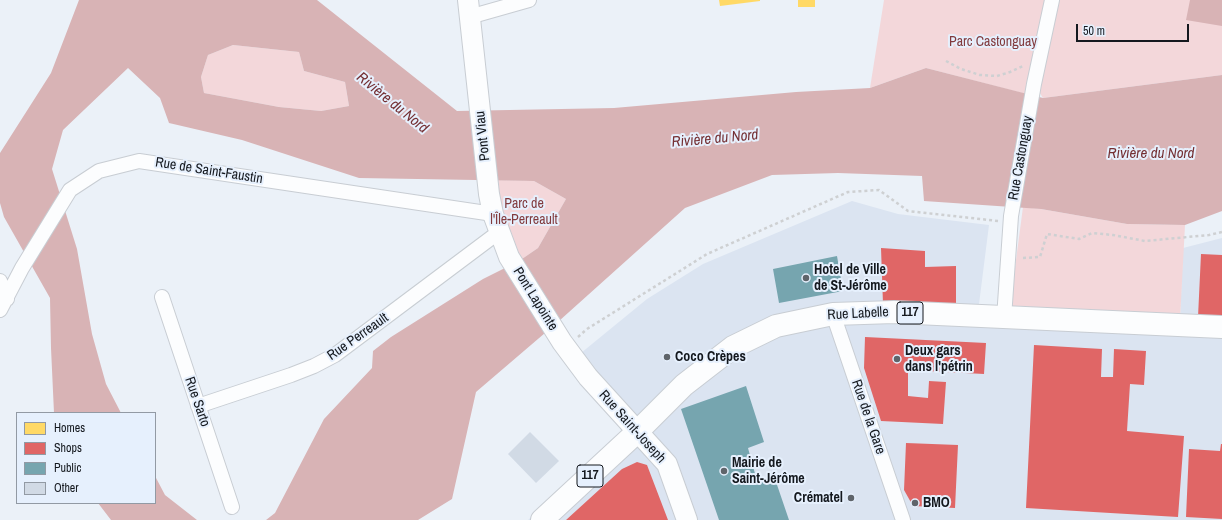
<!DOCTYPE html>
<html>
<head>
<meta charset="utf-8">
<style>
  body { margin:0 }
  #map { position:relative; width:1222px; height:520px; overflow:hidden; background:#ebf1f8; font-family:"Archivo Narrow",sans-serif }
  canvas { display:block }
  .legend { position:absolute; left:16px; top:412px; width:140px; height:92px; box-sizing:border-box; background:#e6f0fd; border:1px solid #929aa4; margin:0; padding:5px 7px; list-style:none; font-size:12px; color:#14181e }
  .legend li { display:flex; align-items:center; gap:8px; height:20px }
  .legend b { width:20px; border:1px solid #929aa4 }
  .scale { position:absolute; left:1076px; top:24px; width:113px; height:18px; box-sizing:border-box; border:2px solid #14181e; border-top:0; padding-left:5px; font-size:12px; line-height:14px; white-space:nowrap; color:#14181e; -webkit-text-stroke:3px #e6f0fd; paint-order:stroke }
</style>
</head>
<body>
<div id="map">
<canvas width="1222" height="520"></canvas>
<ul class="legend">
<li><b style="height:11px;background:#ffd966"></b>Homes</li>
<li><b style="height:11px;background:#e06666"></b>Shops</li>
<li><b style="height:11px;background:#76a5af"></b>Public</li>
<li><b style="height:11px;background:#d1dae5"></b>Other</li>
</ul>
<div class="scale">50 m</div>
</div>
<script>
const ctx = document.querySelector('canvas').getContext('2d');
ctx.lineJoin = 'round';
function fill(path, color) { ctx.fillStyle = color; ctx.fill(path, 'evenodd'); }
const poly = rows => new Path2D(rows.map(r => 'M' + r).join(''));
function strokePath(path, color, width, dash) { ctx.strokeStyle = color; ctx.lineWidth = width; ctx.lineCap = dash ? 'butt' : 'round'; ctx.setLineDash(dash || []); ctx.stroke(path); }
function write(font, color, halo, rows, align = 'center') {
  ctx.font = font + ' "Archivo Narrow",sans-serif'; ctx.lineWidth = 4; ctx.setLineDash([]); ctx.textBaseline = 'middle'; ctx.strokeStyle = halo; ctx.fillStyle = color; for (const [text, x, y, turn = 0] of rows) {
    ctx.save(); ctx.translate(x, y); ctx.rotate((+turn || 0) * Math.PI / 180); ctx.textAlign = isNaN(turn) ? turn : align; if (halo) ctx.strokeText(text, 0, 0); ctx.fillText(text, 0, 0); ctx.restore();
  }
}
const built = poly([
  [852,201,898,214,989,225,978,312,1180,320,1183,248,1222,238,1222,520,528,520,637,423,581,353,647,299,703,264]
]);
const green = poly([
  [884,0,1048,0,1026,94,926,68,870,88],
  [1054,0,1222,0,1222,75,1043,98,1034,84],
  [233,45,299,52,304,71,345,82,349,106,321,111,279,107,204,93,201,77,208,55],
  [493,180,534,181,566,199,538,248,519,261,499,232],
  [1023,207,1041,209,1127,224,1185,225,1180,320,1009,313]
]);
const water = poly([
  [79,0,317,0,457,111,614,108,796,92,870,88,926,68,1043,98,1222,75,1222,211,1185,225,1127,224,1041,209,924,201,922,176,838,173,772,175,685,208,559,321,476,392,452,499,418,520,266,520,275,513,324,419,372,368,373,351,391,337,483,279,519,261,538,248,566,199,534,181,359,178,242,140,169,123,160,98,128,68,63,130,52,169,77,249,92,334,106,384,121,413,54,413,51,348,50,298,4,217,0,203,0,153,51,73],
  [233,45,299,52,304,71,345,82,349,106,321,111,279,107,204,93,201,77,208,55],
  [1190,0,1222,0,1222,26,1186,20],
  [155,476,165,495,197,520,111,520,98,503,155,503]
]);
const homes = poly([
  [719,0,760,0,760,1,720,6],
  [798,0,815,0,815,7,798,7]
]);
const shops = poly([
  [881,248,925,251,925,267,956,266,956,306,883,304],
  [1201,254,1222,255,1222,318,1198,317],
  [865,337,986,343,984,374,908,370,908,396,928,398,929,381,946,382,943,424,881,421,864,368],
  [1034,345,1102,349,1101,377,1113,377,1114,349,1146,351,1144,385,1130,384,1127,431,1184,436,1178,517,1026,508],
  [906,443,958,445,955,508,913,506,904,490],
  [1221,444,1222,444,1222,519,1186,517,1189,449,1220,451],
  [637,462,647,465,668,520,566,520,622,469]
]);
const public = poly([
  [837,256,843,291,779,303,773,269],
  [746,386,764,442,748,448,757,481,774,476,789,520,719,520,681,409]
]);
const building = poly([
  [530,432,559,461,536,483,508,454]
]);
const path = poly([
  [946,61,961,69,980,75,997,76,1010,72,1023,66],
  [1023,258,1040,257,1047,234,1079,239,1092,233,1113,235,1145,241,1209,235,1222,232],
  [578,337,587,329,707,254,848,192,879,190,908,211,998,221]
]);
const street = poly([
  [469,17,529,0],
  [0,281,7,299],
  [162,297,232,507],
  [0,310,22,268,70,190,99,171,139,161,493,214],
  [833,314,903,520],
  [1004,318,1011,216,1034,84,1052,0],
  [198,406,291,375,314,366,335,355,499,232]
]);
const secondary = poly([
  [468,0,489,194,493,214,509,257,562,342,588,377,667,464,687,520]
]);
const primary = poly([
  [542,520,637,432,684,385,733,347,776,326,833,314,894,312,1222,327]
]);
const markers = [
  [806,278,4,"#5f646a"],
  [667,357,4,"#5f646a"],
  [897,359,4,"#5f646a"],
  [724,471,4,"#5f646a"],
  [851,498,4,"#5f646a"],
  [915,503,4,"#5f646a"]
];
const shields = [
  [910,313,26],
  [590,476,26]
];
const shieldNames = [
  ["117",910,313],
  ["117",590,476]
];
const parkNames = [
  ["Parc Castonguay",993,42],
  ["Parc de",524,204],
  ["l'Île-Perreault",524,220]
];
const streetNames = [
  ["Pont Viau",483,136,-96],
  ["Rue Castonguay",1021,158,-80],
  ["Rue de Saint-Faustin",209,171,9],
  ["Pont Lapointe",535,299,58],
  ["Rue Labelle",858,314,-3],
  ["Rue Perreault",358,337,-35],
  ["Rue Sarto",197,402,71],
  ["Rue de la Gare",868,417,71],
  ["Rue Saint-Joseph",632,427,48]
];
const poiNames = [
  ["Hotel de Ville",814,270],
  ["de St-Jérôme",814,286],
  ["Deux gars",905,351],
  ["dans l'pétrin",905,367],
  ["Coco Crèpes",675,357],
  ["Mairie de",732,463],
  ["Saint-Jérôme",732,479],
  ["Crématel",843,498,"right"],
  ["BMO",923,503]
];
const waterNames = [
  ["Rivière du Nord",392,103,39],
  ["Rivière du Nord",715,139,-5],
  ["Rivière du Nord",1151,154]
];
fill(built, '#dbe4f1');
fill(green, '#f3d7da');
fill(water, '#d8b3b5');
fill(homes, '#ffd966');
fill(shops, '#e06666');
fill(public, '#76a5af');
fill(building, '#d1dae5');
strokePath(street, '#c8cdd3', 16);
strokePath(secondary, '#c8cdd3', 22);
strokePath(primary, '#c8cdd3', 24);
strokePath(path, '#ced0d2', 2.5, [3, 3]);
strokePath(street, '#fcfdfe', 14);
strokePath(secondary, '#fcfdfe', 20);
strokePath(primary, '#fcfdfe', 22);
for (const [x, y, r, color] of markers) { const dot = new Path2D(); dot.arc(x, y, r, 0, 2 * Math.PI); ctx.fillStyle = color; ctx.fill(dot); strokePath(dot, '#e6f0fd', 1.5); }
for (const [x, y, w] of shields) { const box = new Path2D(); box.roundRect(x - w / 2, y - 11, w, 22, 3); ctx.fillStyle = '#e6f0fd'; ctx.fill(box); strokePath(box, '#14181e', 1); }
write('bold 13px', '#14181e', null, shieldNames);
write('14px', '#823b3e', '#e6f0fd', parkNames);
write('14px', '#14181e', '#e6f0fd', streetNames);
write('bold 14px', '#14181e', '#e6f0fd', poiNames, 'left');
write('italic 15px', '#742f33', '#e6f0fd', waterNames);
</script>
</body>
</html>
